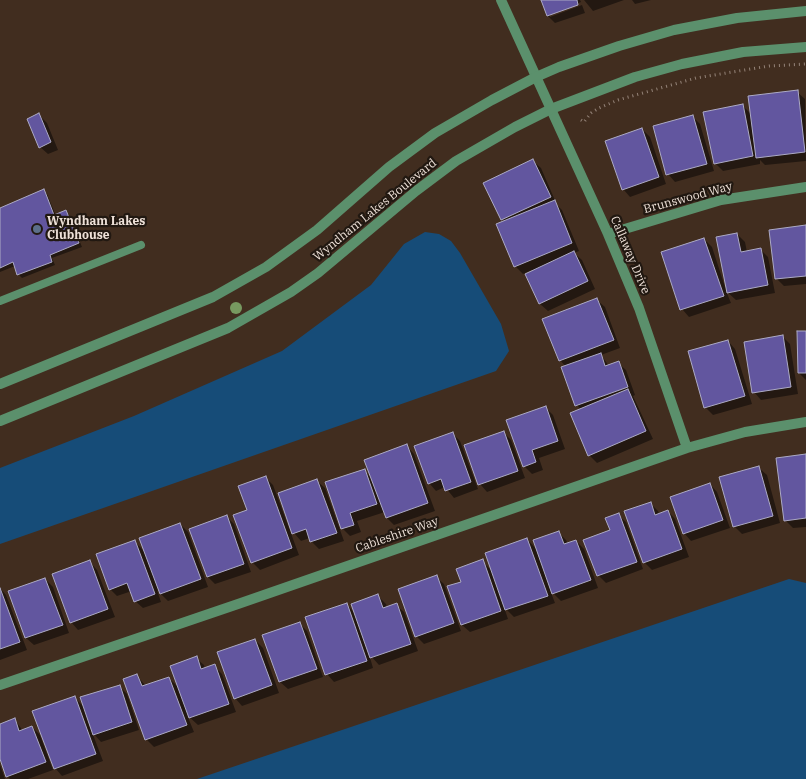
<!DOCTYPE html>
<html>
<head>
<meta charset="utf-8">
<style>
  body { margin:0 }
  canvas { display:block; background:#412d1f }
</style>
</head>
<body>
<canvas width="806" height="779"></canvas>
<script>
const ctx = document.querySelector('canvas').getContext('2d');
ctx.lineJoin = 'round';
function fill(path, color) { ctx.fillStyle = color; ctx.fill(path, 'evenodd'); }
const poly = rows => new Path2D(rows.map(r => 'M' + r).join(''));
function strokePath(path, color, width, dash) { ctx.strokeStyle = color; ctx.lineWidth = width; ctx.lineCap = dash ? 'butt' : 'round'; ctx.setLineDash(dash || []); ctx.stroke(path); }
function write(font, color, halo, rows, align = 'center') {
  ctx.font = font + ' "IBM Plex Serif",serif'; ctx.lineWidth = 4.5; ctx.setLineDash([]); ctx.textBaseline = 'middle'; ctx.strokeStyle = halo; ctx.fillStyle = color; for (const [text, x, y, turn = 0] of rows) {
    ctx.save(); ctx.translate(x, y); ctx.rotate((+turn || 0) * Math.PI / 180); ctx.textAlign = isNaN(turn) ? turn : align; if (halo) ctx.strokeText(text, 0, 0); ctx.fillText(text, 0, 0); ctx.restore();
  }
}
const water = poly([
  [425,232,439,234,451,241,460,253,501,324,509,351,496,371,0,544,0,468,134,416,282,351,371,285,404,244],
  [789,579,806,583,806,779,197,779]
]);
const shadow = poly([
  [542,0,580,0,581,2,550,14,550,17,582,5,585,13,555,23,548,16],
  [584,0,624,0,593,11],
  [632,0,651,0,635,4],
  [797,92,805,99,806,161,765,165,760,160,760,164,723,171,715,163,742,105,752,115],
  [39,115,47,123,58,150,48,154,40,147],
  [693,117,700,124,714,171,675,182,668,174],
  [642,129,650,137,666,184,630,197,623,189],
  [533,161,541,168,557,205,562,210,579,251,574,253,582,260,595,289,548,311,540,304,527,275,533,272,532,270,523,274,515,266,505,222,485,183],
  [44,191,47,194,56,216,66,212,69,215,82,247,52,258,55,265,22,278,18,274,15,266,0,272,0,209],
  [806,227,806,284,784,286,777,279],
  [737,234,745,242,747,252,761,250,768,257,775,293,736,300,726,291,731,303,689,317,682,309,704,239,712,247,725,287,727,287],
  [597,300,605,307,620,348,601,355,609,366,618,363,626,370,635,395,633,396,653,439,597,463,589,455,581,410,577,405,566,367,560,360],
  [806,332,806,380,799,373],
  [783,337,790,344,798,394,761,400,754,392],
  [728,341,735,349,752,404,713,415,705,407],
  [545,407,553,415,565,449,539,458,543,470,532,474,524,466],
  [503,432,511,440,525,478,487,492,480,484],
  [453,434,460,441,478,489,454,498,445,487,436,491,429,483],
  [407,446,414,454,435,511,394,525,387,518,385,512,357,521,361,532,350,536,342,528,365,471,372,479],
  [806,456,806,527,793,528,785,520],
  [759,468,767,475,780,523,742,534,734,526],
  [266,478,273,485,299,555,260,570,252,562,249,511],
  [317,481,325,488,344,541,319,549,312,542,310,538,301,541,294,533],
  [710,484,717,492,730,528,691,541,684,533],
  [650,503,658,511,659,514,668,511,675,519,689,557,652,570,644,562],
  [618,515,626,522,643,569,606,583,598,575],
  [227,517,234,524,251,572,215,584,208,577],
  [180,524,188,532,208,587,168,601,157,590,161,602,143,608,135,601,132,591,117,596,110,589,135,542,145,552],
  [559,533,566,540,568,544,576,541,584,549,598,588,561,601,550,590,555,603,514,617,504,607,508,619,470,632,462,625,449,587,462,582,482,561,492,571,527,539,538,551],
  [90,562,97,570,115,617,78,630,71,622],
  [436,577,444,584,461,631,424,644,416,636],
  [45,579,53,587,69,633,34,645,26,638,9,592],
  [0,588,6,595,27,650,0,660],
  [378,596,386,604,387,608,396,605,404,612,418,651,379,665,369,654,373,668,334,682,327,674,346,604,357,615],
  [299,623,307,631,323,677,288,689,280,682,264,636],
  [255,640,263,648,279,693,242,706,235,698],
  [196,658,204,665,205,669,214,666,222,674,236,712,198,725,187,715,194,732,154,747,146,739,137,676,146,686,169,678,179,688],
  [119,686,127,694,139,730,101,742,92,732,103,761,62,776,55,768,74,697,85,708],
  [15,720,23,731,32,727,40,735,53,770,28,779,10,779,7,776,0,756,0,725],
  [0,765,5,779,0,779]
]);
const building = poly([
  [541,0,577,0,578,5,547,16,541,0],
  [798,90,805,152,756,158,748,96,798,90],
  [743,104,753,156,714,164,703,112,743,104],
  [39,113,51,142,39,148,27,119,39,113],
  [693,115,707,164,666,175,653,126,693,115],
  [642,128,659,177,622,190,605,141,642,128],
  [533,159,551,197,501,220,483,183,533,159],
  [44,189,54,215,66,210,79,243,50,255,52,262,17,275,13,262,0,268,0,208,44,189],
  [555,200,572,243,514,267,496,224,555,200],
  [806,225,806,276,775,279,769,230,806,225],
  [737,233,741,252,761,248,768,285,727,293,716,237,737,233],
  [704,238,724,296,680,310,661,252,704,238],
  [574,251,588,281,539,304,525,274,574,251],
  [597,298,614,340,559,361,542,319,597,298],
  [797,331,806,331,806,373,798,373,797,331],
  [783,335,791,387,752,393,744,342,783,335],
  [728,340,745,396,704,408,688,351,728,340],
  [601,353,605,366,619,361,628,387,575,406,561,367,601,353],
  [628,389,646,431,588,456,570,413,628,389],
  [546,406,558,441,532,450,536,462,523,467,506,420,546,406],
  [504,431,518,471,478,485,464,445,504,431],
  [453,432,471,482,445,491,441,479,428,484,414,446,453,432],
  [407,444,428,503,386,518,364,460,407,444],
  [806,454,806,518,784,521,776,458,806,454],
  [759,466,773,516,733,527,719,477,759,466],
  [365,469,377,504,350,513,354,525,341,529,325,482,365,469],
  [266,476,292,548,251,563,233,515,247,510,238,486,266,476],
  [317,479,337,533,310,542,306,529,292,534,278,493,317,479],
  [710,483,723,520,683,534,670,497,710,483],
  [651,502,655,515,668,510,682,549,643,563,624,511,651,502],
  [619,513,637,562,597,576,583,540,610,530,605,518,619,513],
  [227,515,244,564,207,577,189,529,227,515],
  [180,523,201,579,160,594,139,538,180,523],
  [559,531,564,544,576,540,591,580,552,594,533,540,559,531],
  [527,538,548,596,505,610,485,553,527,538],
  [135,540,155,594,134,602,127,583,109,590,96,554,135,540],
  [483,559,501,611,461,625,447,586,461,582,456,569,483,559],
  [90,560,108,609,70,623,52,574,90,560],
  [437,575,454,623,415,637,398,589,437,575],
  [45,578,63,625,25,638,8,591,45,578],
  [0,588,20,642,0,649,0,588],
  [378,594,383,608,397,603,411,644,370,658,351,604,378,594],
  [347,603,367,661,325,675,305,617,347,603],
  [300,622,317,669,279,682,262,635,300,622],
  [255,639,272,685,234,699,217,652,255,639],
  [197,656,201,669,215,664,229,704,189,718,170,666,197,656],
  [137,674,142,686,169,677,187,725,145,740,123,679,137,674],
  [120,685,132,722,93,735,80,697,120,685],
  [75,696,96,754,54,769,32,711,75,696],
  [15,718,19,731,32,726,46,762,6,777,0,759,0,724,15,718]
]);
const path = poly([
  [581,120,584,122,591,113,599,108,618,100,696,78,769,66,806,64]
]);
const service = poly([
  [0,301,141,245]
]);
const minor = poly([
  [501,0,608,234,639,308,687,448],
  [608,234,721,200,806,187],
  [0,685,238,604,687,448,745,432,806,422]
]);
const tertiary = poly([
  [0,384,213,297,266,267,317,230,389,167,435,133,492,100,536,77,559,67,619,46,674,30,737,18,806,11],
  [0,421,228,328,291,292,318,273,416,191,456,161,515,127,551,109,635,77,682,64,743,52,806,47]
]);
const trees = [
  [236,308]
];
const markers = [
  [37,229,5,"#5c6f8a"]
];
const streetNames = [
  ["Brunswood Way",688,198,-15],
  ["Wyndham Lakes Boulevard",375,210,-39],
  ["Callaway Drive",630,255,67],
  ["Cableshire Way",397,535,-19]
];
const poiNames = [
  ["Wyndham Lakes",47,222],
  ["Clubhouse",47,236]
];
fill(water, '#164c78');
fill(shadow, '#0007');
fill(building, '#62569f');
strokePath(building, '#acaac5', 1);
strokePath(path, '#948378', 3, [1, 4]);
strokePath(service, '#5b906c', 8);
strokePath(minor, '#5b906c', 10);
strokePath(tertiary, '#5b906c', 10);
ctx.fillStyle = '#779960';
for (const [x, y] of trees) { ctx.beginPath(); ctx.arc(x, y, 6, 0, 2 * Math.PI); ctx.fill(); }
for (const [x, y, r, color] of markers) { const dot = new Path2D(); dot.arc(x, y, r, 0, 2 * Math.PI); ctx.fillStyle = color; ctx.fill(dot); strokePath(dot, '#211811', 2); }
write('12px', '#eee1d8', '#211811', streetNames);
write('bold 12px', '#eee1d8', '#211811', poiNames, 'left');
</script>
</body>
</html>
